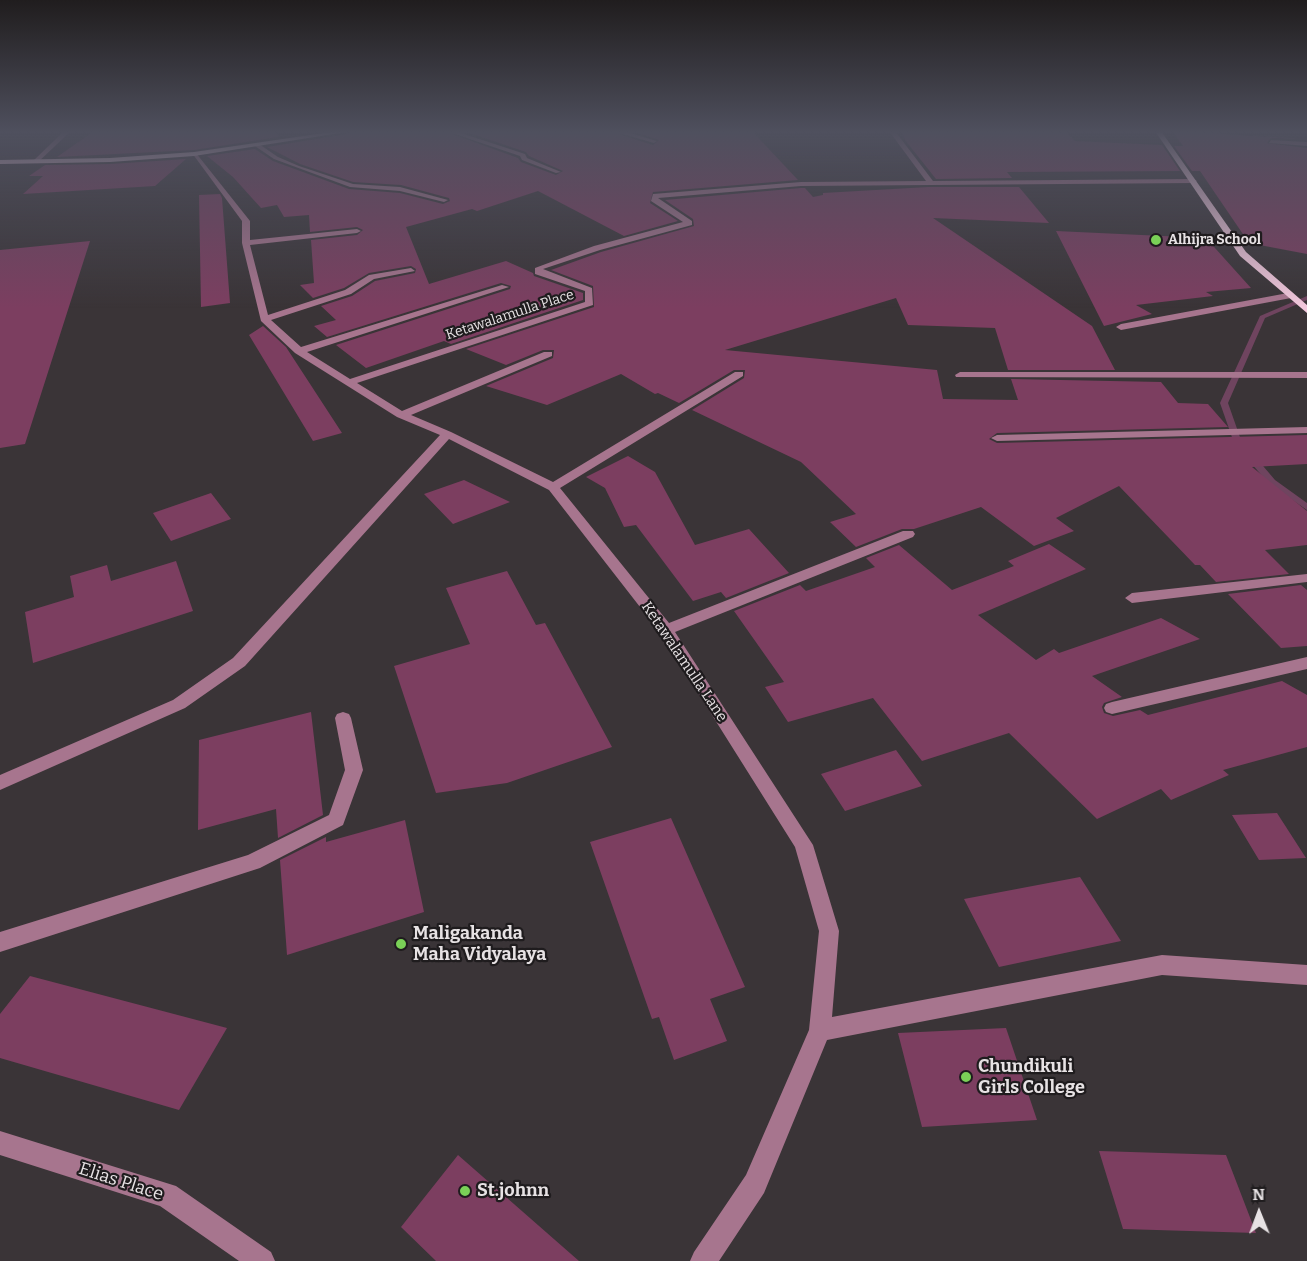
<!DOCTYPE html>
<html>
<head>
<meta charset="utf-8">
<style>
  body { margin:0 }
  #map { position:relative; width:1307px; height:1261px; overflow:hidden; background:#3a3437; font-family:Bitter,serif }
  canvas { display:block }
  .north { position:absolute; left:1229px; top:1183px; width:60px; height:60px; -webkit-text-stroke:4px #1f1c1e; paint-order:stroke; rotate:359deg; font-size:16px; font-weight:700; line-height:24px; text-align:center; color:#e7e2e4 }
  .north::after { content:''; display:block; margin:auto; width:21px; height:27px; background:#e7e2e4; clip-path:polygon(50% 0,100% 100%,50% 72%,0 100%) }
</style>
</head>
<body>
<div id="map">
<canvas width="1307" height="1261"></canvas>
<div class="north">N</div>
</div>
<script>
const ctx = document.querySelector('canvas').getContext('2d');
ctx.lineJoin = 'round';
const poly = rows => new Path2D(rows.map(r => 'M' + r).join(''));
function fill(path, color) { ctx.fillStyle = color; ctx.fill(path, 'evenodd'); }
function strokePath(path, color, width, dash) { ctx.strokeStyle = color; ctx.lineWidth = width; ctx.lineCap = dash ? 'butt' : 'round'; ctx.setLineDash(dash || []); ctx.stroke(path); }
function write(font, color, halo, rows, align = 'center') {
  ctx.font = font + ' Bitter,serif'; ctx.lineWidth = 4.5; ctx.setLineDash([]); ctx.textBaseline = 'middle'; ctx.strokeStyle = halo; ctx.fillStyle = color; for (const [text, x, y, turn = 0] of rows) {
    ctx.save(); ctx.translate(x, y); ctx.rotate((+turn || 0) * Math.PI / 180); ctx.textAlign = isNaN(turn) ? turn : align; if (halo) ctx.strokeText(text, 0, 0); ctx.fillText(text, 0, 0); ctx.restore();
  }
}
const stream = poly([
  [1307,296,1307,300,1265,318,1228,403,1241,440,1275,480,1307,503,1307,510,1269,484,1234,443,1220,403,1260,316,1307,296]
]);
const building = poly([
  [94,131,275,131,279,137,194,150,57,157],
  [364,131,444,131,518,158,521,162,556,175,563,171,529,156,526,152,463,131,610,131,653,145,659,140,631,131,752,131,798,180,653,192,650,203,678,221,624,236,538,191,477,211,472,209,406,227,429,284,506,261,533,273,534,276,583,293,583,300,451,344,444,341,366,368,336,345,510,289,511,286,501,283,327,337,314,326,336,320,321,306,352,296,375,281,415,273,416,269,411,266,369,273,344,288,313,298,300,285,314,283,311,240,357,235,363,230,357,227,310,232,309,215,284,217,277,205,261,208,233,177,207,156,255,149,273,161,349,189,400,193,443,204,450,201,449,198,401,185,353,182,300,164,267,147],
  [901,131,1067,133,1075,141,1162,145,1180,171,1007,172,1012,178,936,179,905,140],
  [1172,131,1307,139,1271,138,1267,143,1307,148,1307,254,1249,243,1200,171,1192,171,1174,146,1183,146],
  [186,159,155,186,23,194,43,176,29,176,45,165,110,164],
  [928,187,1019,187,1049,223,933,218,1092,326,1115,370,1008,370,995,328,908,325,896,298,725,350,937,370,943,399,1018,400,1011,379,1161,382,1178,403,1208,404,1228,427,997,433,989,439,997,443,1307,435,1307,464,1252,467,1307,511,1307,545,1265,550,1289,574,1216,582,1200,565,1195,565,1119,486,1056,518,1074,531,1034,546,981,507,914,529,902,529,856,547,830,522,856,514,801,462,692,410,744,378,745,370,734,370,679,403,658,393,655,394,621,374,547,405,486,386,553,358,554,350,543,350,506,365,466,349,594,307,593,286,551,270,601,252,694,226,693,219,665,200,801,188,805,188,813,197,823,195,823,193],
  [220,194,222,198,230,303,201,307,199,195],
  [1056,231,1206,238,1251,288,1206,292,1213,296,1136,305,1152,314,1104,326],
  [90,241,25,444,0,448,0,250],
  [263,326,286,347,342,433,313,441,249,335],
  [628,456,655,472,695,545,749,529,789,573,726,598,721,592,693,601,636,525,624,527,605,488,586,477],
  [464,480,510,502,453,524,424,494],
  [211,493,231,519,171,541,153,513],
  [1049,544,1086,569,978,615,1036,660,1054,649,1059,653,1161,618,1200,639,1092,676,1122,697,1104,703,1102,707,1104,713,1113,716,1140,710,1148,715,1282,681,1307,695,1307,747,1223,770,1229,775,1171,800,1161,789,1097,819,1009,733,922,761,873,698,788,722,765,687,784,682,734,611,800,585,806,591,875,567,866,558,899,545,952,590,1014,566,1008,561],
  [176,561,193,611,33,663,25,612,74,597,70,576,107,565,111,581],
  [507,571,536,625,545,623,612,747,507,783,436,793,394,666,470,644,446,588],
  [1301,585,1307,590,1307,646,1281,648,1228,594],
  [311,712,323,815,278,838,276,809,198,830,199,740],
  [896,750,922,786,845,811,821,774],
  [1277,813,1306,858,1259,860,1232,815],
  [671,818,745,987,710,999,727,1041,674,1060,659,1017,652,1019,590,842],
  [405,820,424,912,287,955,280,860,326,837,326,842],
  [1080,877,1121,941,999,967,964,899],
  [30,976,227,1028,179,1110,0,1058,0,1014],
  [1006,1028,1037,1120,922,1127,898,1033],
  [1099,1151,1226,1155,1256,1233,1123,1229],
  [458,1155,579,1261,436,1261,401,1227]
]);
const minor = poly([
  [64,131,71,131,37,163,33,163,33,161,64,131],
  [446,131,455,131,525,154,527,158,561,172,556,173,522,160,520,156,446,131],
  [612,131,623,131,657,141,654,143,612,131],
  [889,131,895,131,933,181,1194,179,1197,181,1194,183,801,186,658,198,692,221,692,225,600,250,543,269,592,288,593,305,357,383,402,411,544,352,552,352,552,356,411,415,451,432,553,482,735,372,743,372,743,376,560,488,669,623,903,531,913,531,915,534,913,537,675,632,813,845,839,931,832,1017,1162,955,1307,965,1307,985,1162,975,827,1040,764,1193,719,1261,690,1261,694,1252,746,1175,809,1030,819,931,795,847,661,634,549,490,449,439,245,666,185,708,0,790,0,775,173,700,233,658,440,435,397,417,295,353,261,321,242,243,242,221,192,153,196,153,250,221,250,240,357,229,361,231,357,233,250,245,268,315,345,290,369,275,411,268,415,271,374,279,351,294,271,320,301,347,502,285,509,287,307,352,350,379,585,302,585,291,535,274,535,268,594,246,683,222,651,201,653,194,801,182,926,181,889,131],
  [1271,140,1307,142,1307,146,1269,143,1271,140],
  [255,144,259,144,278,157,299,166,353,184,400,187,448,200,444,202,400,191,350,187,274,159,255,146,255,144],
  [1288,293,1292,296,1291,298,1121,330,1116,327,1121,324,1288,293],
  [960,372,1307,372,1307,378,956,377,955,375,960,372],
  [1307,427,1307,433,997,441,991,438,997,435,1307,427],
  [1307,574,1307,582,1132,603,1125,598,1132,593,1307,574],
  [1307,657,1307,669,1112,714,1106,712,1104,708,1106,704,1112,702,1307,657],
  [343,712,349,714,351,718,363,770,343,825,260,868,0,952,0,932,248,855,329,815,345,770,335,718,337,714,343,712],
  [0,1131,176,1186,271,1252,275,1261,239,1261,160,1206,0,1155,0,1131]
]);
const major = poly([
  [337,131,353,131,194,156,110,162,0,164,0,160,110,158,194,152,337,131],
  [1155,131,1161,131,1246,252,1307,305,1307,313,1240,256,1155,131]
]);
const markers = [
  [1156,240,6,"#7ad157"],
  [401,944,6,"#7ad157"],
  [966,1077,6,"#7ad157"],
  [465,1191,6,"#7ad157"]
];
const farPoinames = [
  ["Alhijra School",1168,240]
];
const farStreetnames = [
  ["Ketawalamulla Place",510,315,-18]
];
const streetNames = [
  ["Ketawalamulla Lane",684,662,56]
];
const nearPoinames = [
  ["Maligakanda",413,934],
  ["Maha Vidyalaya",413,955],
  ["Chundikuli",978,1067],
  ["Girls College",978,1088],
  ["St.johnn",477,1191]
];
const nearStreetnames = [
  ["Elias Place",121,1182,18]
];
fill(stream, '#6f445f');
fill(building, '#7c3e60');
fill(minor, '#a7758e');
fill(major, '#f3c9dd');
const sky = ctx.createLinearGradient(0, 0, 0, 308);
sky.addColorStop(0, '#201d1e');
sky.addColorStop(0.43, '#4f505e');
sky.addColorStop(1, '#4f505e00');
ctx.fillStyle = sky;
ctx.fillRect(0, 0, 1307, 308);
for (const [x, y, r, color] of markers) { const dot = new Path2D(); dot.arc(x, y, r, 0, 2 * Math.PI); ctx.fillStyle = color; ctx.fill(dot); strokePath(dot, '#1f1c1e', 2); }
write('bold 14px', '#e7e2e4', '#1f1c1e', farPoinames, 'left');
write('14px', '#e7e2e4', '#1f1c1e', farStreetnames);
write('15px', '#e7e2e4', '#1f1c1e', streetNames);
write('bold 18px', '#e7e2e4', '#1f1c1e', nearPoinames, 'left');
write('18px', '#e7e2e4', '#1f1c1e', nearStreetnames);
</script>
</body>
</html>
